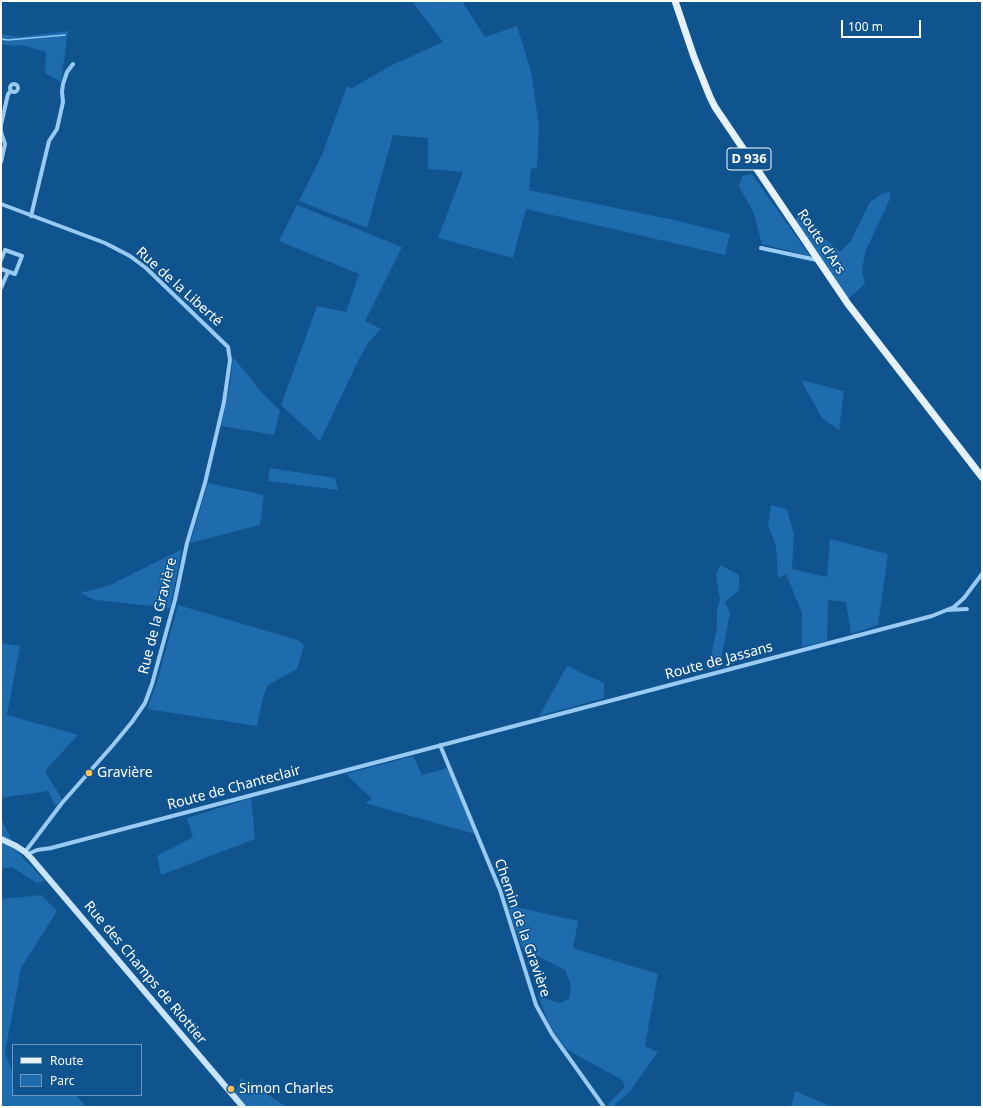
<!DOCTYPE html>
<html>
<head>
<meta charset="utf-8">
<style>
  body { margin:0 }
  #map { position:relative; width:983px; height:1108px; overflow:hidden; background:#0f538f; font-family:"Noto Sans",sans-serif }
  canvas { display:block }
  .frame { position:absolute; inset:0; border:2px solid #fff; pointer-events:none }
  .legend { position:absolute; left:12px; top:1044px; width:130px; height:52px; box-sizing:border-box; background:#0f538f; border:1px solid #6f98bc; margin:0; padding:5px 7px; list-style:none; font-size:12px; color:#fff }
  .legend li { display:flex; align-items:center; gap:8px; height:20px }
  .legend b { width:20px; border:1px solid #6f98bc }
  .scale { position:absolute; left:841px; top:20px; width:80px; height:18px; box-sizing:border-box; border:2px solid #fff; border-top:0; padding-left:5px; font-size:12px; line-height:14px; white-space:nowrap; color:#fff; -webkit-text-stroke:3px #0f538f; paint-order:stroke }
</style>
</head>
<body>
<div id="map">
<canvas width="983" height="1108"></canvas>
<div class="frame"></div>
<ul class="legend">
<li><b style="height:5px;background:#e5f1ff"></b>Route</li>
<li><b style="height:11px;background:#1e6bad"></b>Parc</li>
</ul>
<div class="scale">100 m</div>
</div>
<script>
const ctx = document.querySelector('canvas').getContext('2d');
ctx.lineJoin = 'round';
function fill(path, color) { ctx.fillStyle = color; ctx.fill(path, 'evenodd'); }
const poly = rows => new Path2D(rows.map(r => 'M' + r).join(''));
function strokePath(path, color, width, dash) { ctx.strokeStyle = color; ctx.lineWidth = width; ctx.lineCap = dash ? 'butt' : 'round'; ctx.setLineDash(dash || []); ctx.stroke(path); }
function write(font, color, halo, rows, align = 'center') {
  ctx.font = font + ' "Noto Sans",sans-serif'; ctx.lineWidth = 3; ctx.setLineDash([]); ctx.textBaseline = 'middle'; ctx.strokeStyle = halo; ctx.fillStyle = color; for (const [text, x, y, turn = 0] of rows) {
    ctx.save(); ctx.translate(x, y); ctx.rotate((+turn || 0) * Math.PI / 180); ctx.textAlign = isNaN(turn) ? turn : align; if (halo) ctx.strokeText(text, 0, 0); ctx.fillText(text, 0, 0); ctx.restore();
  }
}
const green = poly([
  [412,1,462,1,485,37,517,26,531,71,539,126,537,167,531,169,529,190,674,220,730,234,725,255,526,209,513,258,438,238,463,172,428,169,428,138,393,135,367,228,299,201,322,155,347,86,352,88,392,65,443,42],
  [68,31,61,82,45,73,46,52,22,45,13,46,1,44,1,34,19,37],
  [752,174,810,256,762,244,754,214,739,186,742,176],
  [891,192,889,201,866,250,862,269,865,284,848,299,795,220,799,215,840,252,850,242,870,202,883,193],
  [297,205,402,247,365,321,381,329,368,343,358,361,320,441,281,405,317,306,346,312,359,274,279,241],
  [233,357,263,394,280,411,274,435,221,426,230,384],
  [801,380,844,391,839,430,822,418],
  [270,468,335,478,338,490,268,481],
  [208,483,264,495,260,525,190,543],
  [771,505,787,509,794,535,792,569,827,577,830,539,888,554,878,625,851,634,846,602,828,600,827,641,802,647,802,613,786,574,778,578,776,546,768,525],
  [182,549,170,608,95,600,80,593,108,586],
  [720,565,739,575,739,590,725,602,730,613,719,668,708,670,717,627,717,609,720,600,716,575],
  [178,605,298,640,304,645,297,669,268,685,263,697,257,726,147,709,156,685],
  [1,643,20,646,7,715,78,735,45,771,62,799,56,807,48,791,1,798],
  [567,666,604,683,604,698,539,716],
  [413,756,422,775,447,768,475,834,365,803,372,799,346,774],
  [251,798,255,839,161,875,157,856,193,837,187,818],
  [1,818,17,851,45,881,37,883,12,867,1,869],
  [41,895,57,911,21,968,5,1053,13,1073,13,1095,76,1095,86,1107,1,1107,1,899],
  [507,905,578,921,573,948,658,974,645,1046,658,1052,631,1090,613,1107,609,1107,608,1104,625,1087,622,1080,566,1049,549,1024,538,996,559,1003,569,999,571,985,565,970,522,948],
  [241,1078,287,1107,247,1107,235,1093],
  [795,1091,832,1107,791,1107]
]);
const stream = poly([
  [1,39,8,40,65,35]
]);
const street = poly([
  '10 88a4 4 0 1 1 8 0a4 4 0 1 1-8 0Z',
  [1,131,1,125,8,94,11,91],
  [1,132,5,144,1,162],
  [1,204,105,243,130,256,146,268,228,347,230,360,224,402,205,483,187,543,175,600,152,684,145,703,132,722,113,745,62,803,25,852],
  [31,216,49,141,57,129,63,102,62,92,63,84,67,72,73,64],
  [761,248,817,260],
  [1,260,5,250,22,256,15,274,1,269],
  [1,288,8,272],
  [947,610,967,609],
  [440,745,500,890,536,1005,552,1034,604,1107],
  [28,854,37,850,51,848,932,616,954,607,964,598,982,574]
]);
const secondary = poly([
  [1,839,16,846,25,852,31,858,243,1107]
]);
const primary = poly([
  [675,1,694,57,710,97,715,107,848,304,982,477]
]);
const markers = [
  [89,773,4,"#ffc15b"],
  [231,1089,4,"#ffc15b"]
];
const shields = [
  [749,159,44]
];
const shieldNames = [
  ["D 936",749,159]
];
const streetNames = [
  ["Route d'Ars",821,242,56],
  ["Rue de la Liberté",179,287,42],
  ["Rue de la Gravière",158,616,-76],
  ["Route de Jassans",719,661,-15],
  ["Route de Chanteclair",234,788,-15],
  ["Chemin de la Gravière",522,928,71],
  ["Rue des Champs de Riottier",145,973,50]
];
const poiNames = [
  ["Gravière",97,773],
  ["Simon Charles",239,1089]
];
fill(green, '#1e6bad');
strokePath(stream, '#8ac6f7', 1.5);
strokePath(street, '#98caf3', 4);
strokePath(secondary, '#c8e3fd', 6);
strokePath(primary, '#e5f1ff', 7);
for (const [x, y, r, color] of markers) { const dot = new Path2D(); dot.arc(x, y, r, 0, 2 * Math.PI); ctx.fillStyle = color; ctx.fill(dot); strokePath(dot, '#0f538f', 1.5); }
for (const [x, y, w] of shields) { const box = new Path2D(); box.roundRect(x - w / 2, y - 11, w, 22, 3); ctx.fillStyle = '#0f538f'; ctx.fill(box); strokePath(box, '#fff', 1); }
write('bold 13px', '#fff', null, shieldNames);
write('14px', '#fff', '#0f538f', streetNames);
write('14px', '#fff', '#0f538f', poiNames, 'left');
</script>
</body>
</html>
